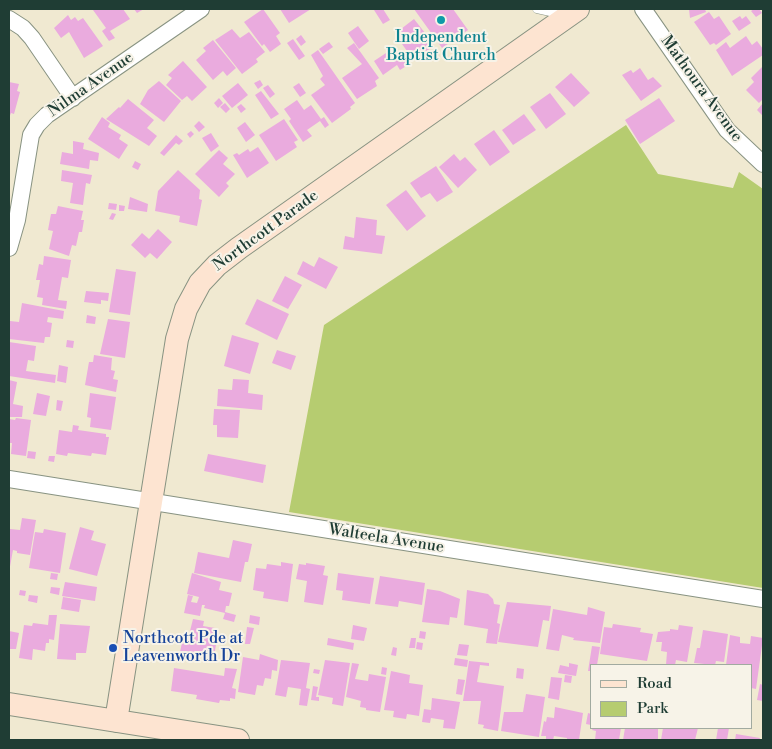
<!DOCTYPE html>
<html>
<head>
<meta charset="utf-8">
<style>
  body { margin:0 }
  #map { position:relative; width:772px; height:749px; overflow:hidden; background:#f0e9d1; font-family:"Libre Bodoni",serif }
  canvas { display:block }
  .frame { position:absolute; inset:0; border:10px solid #1f3d34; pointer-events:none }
  .legend { position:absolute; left:590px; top:664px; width:162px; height:65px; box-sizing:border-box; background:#f7f3e8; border:1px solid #a1aaa0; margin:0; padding:6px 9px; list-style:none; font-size:15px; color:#1f3d34 }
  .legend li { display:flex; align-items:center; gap:10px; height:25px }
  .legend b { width:25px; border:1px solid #a1aaa0 }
</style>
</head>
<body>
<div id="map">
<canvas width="772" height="749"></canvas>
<div class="frame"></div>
<ul class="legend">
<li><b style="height:6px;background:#fde4d1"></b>Road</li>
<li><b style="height:14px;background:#b6cc70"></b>Park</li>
</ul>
</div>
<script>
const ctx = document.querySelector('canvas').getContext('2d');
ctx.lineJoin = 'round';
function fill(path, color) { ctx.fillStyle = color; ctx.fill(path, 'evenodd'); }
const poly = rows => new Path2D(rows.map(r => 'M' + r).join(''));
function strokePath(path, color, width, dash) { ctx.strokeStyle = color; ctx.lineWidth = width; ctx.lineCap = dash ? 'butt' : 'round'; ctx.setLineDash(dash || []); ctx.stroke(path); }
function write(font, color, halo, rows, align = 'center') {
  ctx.font = font + ' "Libre Bodoni",serif'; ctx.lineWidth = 4; ctx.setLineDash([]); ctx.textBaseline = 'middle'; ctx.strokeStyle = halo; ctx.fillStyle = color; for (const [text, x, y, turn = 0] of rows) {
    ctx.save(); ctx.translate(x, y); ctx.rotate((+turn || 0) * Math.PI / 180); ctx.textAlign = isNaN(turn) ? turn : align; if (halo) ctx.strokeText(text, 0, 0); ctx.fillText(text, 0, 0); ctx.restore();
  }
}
const green = poly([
  [626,125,658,174,733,188,739,172,763,189,763,588,289,512,324,325]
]);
const building = poly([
  [95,9,123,9,130,19,110,31,115,38,109,41,102,31,106,28,93,10],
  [134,9,144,9,137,13],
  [263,9,280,33,276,36,281,44,270,52,264,44,262,46,244,22],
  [280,9,311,9,289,23],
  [377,9,383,9,390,20,383,24,374,10],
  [414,9,453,9,468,30,442,48],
  [689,9,705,9,706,12,690,18],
  [754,9,759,9,762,13,756,17,751,11],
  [709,12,714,19,719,16,731,34,716,45,714,43,710,45,694,22],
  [68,15,71,20,75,17,78,21,83,18,103,46,84,58,69,32,61,38,54,28],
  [740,16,742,19,746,16,751,23,739,31,732,21],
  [414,19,433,43,429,46,431,48,422,54,420,52,412,58,402,44,405,42,397,32],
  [358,26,369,41,359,49,348,33],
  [232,29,240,38,249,32,265,52,256,59,258,62,242,74,215,40],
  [301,35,306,42,301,46,296,39],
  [746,36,752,45,757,41,763,49,763,55,732,76,716,50,726,42,730,48],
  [293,39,305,56,299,60,287,43],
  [213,40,236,68,227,76,223,71,213,80,196,60,206,51,203,48],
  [329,42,333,47,323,54,319,49],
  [354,43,379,78,375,81,377,86,357,99,342,78,362,64,347,48],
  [395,47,408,65,400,70,397,65,383,75,374,61],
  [318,50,355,103,350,107,351,109,332,123,311,95,325,85,320,79,323,76,311,55],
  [183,61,207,87,192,101,187,96,182,100,166,85,172,78,168,75],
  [763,66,763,99,759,103,746,90,754,82,751,78],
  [640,68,648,80,653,77,662,86,641,101,622,75,631,70,633,73],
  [571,73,590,93,574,107,555,87],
  [260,80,263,85,258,89,254,83],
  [159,81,181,101,164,122,140,104,148,90],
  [9,82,19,84,17,91,20,92,14,114,11,113,9,118],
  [238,83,248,95,232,108,222,96],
  [299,83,306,93,300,97,293,87],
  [268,85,275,94,270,98,263,88],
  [261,91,279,114,271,119,255,95],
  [550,93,566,114,546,129,530,107],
  [219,98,223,103,218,108,214,103],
  [659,98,675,121,640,144,625,120],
  [128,99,154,120,147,128,157,136,149,146,106,119,119,107,120,108],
  [297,100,304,110,311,105,321,119,324,117,329,125,325,128,320,121,307,130,312,136,303,142,289,121,291,119,284,109],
  [225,103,230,109,226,113,220,107],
  [763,103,763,116,757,110],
  [241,104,246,109,241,113,237,107],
  [524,114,536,130,513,145,502,130],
  [102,117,110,123,108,127,121,135,119,139,128,145,119,159,88,139],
  [284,119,298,140,294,142,297,147,276,161,259,135],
  [199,121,205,127,199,132,194,126],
  [245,122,255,135,246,142,237,128],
  [494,130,510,152,490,166,474,144],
  [191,131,194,134,190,138,187,134],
  [211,133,219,146,211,152,202,138],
  [176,135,183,141,179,145,176,143,164,156,160,153],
  [73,141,84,143,83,149,99,153,98,161,90,160,89,169,60,164,62,152,73,154],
  [258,147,269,163,247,178,233,155,237,153,239,155,248,149,250,152],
  [219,150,228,158,223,164,235,174,226,183,229,186,219,197,195,174],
  [454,154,460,161,465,157,477,170,458,188,439,167],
  [135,161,141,164,138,170,132,167],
  [436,166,453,192,437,202,430,193,421,198,410,183],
  [62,170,92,175,90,184,86,183,83,205,70,203,73,183,61,181],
  [178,170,200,190,199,199,202,200,197,226,179,222,180,216,155,211,158,191],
  [406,190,426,216,407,231,386,205],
  [130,197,148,204,147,212,128,209],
  [109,203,117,204,116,210,108,209],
  [119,205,125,206,124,211,119,211],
  [58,206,83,211,81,220,84,220,82,232,79,232,76,246,72,245,69,256,49,249,53,231,48,230,51,214,56,214],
  [112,213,116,214,113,220,109,219],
  [356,217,377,220,376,235,385,236,382,254,343,249,345,236,354,238],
  [158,229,172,242,157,259,150,253,145,258,131,245,142,233,149,239],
  [44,256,71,260,68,278,62,277,58,300,67,301,66,309,42,305,43,298,37,297,40,280,36,280,39,264,43,265],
  [319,257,338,267,326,289,297,274,303,261,314,267],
  [116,269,136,272,130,315,109,312],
  [285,276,302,285,288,309,272,301],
  [86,291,109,293,108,301,101,300,101,304,84,302],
  [257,299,289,314,277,340,245,324],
  [22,303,64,311,63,319,48,317,47,322,52,323,50,337,45,337,44,343,9,339,10,321,19,322],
  [87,315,96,317,95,324,86,323],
  [108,319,130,322,125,358,100,354],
  [232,335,259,343,250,374,224,366],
  [67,340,74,341,73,348,66,347],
  [9,342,36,346,34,361,28,360,26,371,56,375,55,383,9,376],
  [277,350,296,356,291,370,272,363],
  [94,355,112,358,111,370,115,371,113,379,118,380,116,392,85,385,89,362,93,362],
  [59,365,68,367,66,383,57,381],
  [233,379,249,380,248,393,263,395,262,410,217,406,218,389,232,390],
  [9,380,17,382,13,404,23,406,22,417,9,417],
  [37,393,50,396,46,416,33,414],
  [90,393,116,397,111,430,90,427,91,418,87,417],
  [57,400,63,401,61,411,56,410],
  [214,409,240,410,238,438,217,437,217,425,213,425],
  [16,418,31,420,26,456,11,454,12,443,9,443,9,419,15,420],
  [73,425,79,426,78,430,106,434,106,437,109,437,106,455,92,453,91,456,68,453,67,456,56,454,59,430,72,432],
  [28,451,36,452,35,459,27,458],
  [208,454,266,465,263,483,204,471],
  [49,456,55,456,54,462,48,461],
  [22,518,36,520,30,555,17,553,17,551,13,550,9,572,9,532,10,529,20,530],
  [80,527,94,531,91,540,106,544,97,576,69,569],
  [44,529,66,533,60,573,29,568,35,532,43,533],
  [233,540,252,544,248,562,245,562,241,582,194,573,198,552,229,558],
  [281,562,293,564,288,602,263,598,264,592,253,590,256,568,266,569,267,564,281,566],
  [306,563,325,566,323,575,328,576,323,605,304,602,307,581,296,579,299,564,306,565],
  [51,573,58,574,57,580,50,579],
  [192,573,221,582,219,590,232,593,229,606,226,606,225,612,236,615,234,622,223,619,225,613,204,608,205,605,202,605,200,616,184,613,188,595,193,596,191,602,197,603,199,597,187,594],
  [338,573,374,578,370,604,342,600,343,591,336,590],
  [380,576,425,583,422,605,399,601,398,607,375,604],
  [65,582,97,587,95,601,62,596],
  [51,587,60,588,59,595,50,593],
  [427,589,440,591,460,599,457,618,450,617,449,625,422,622],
  [20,590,26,591,25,596,19,595],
  [467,590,488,594,493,599,494,604,500,605,497,623,500,624,497,644,486,643,488,629,464,625],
  [29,595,38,596,37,603,28,601],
  [63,597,81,600,79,612,61,609],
  [507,602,551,606,549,621,543,620,538,647,498,642],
  [588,607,605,612,600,643,573,640,574,638,562,635,559,651,546,649,553,609,587,615],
  [49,615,57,615,54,640,49,639,49,643,46,643,45,651,33,649,32,660,19,658,24,625,32,626,33,623,48,625],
  [250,615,260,617,259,625,249,623],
  [193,619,204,621,203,626,215,628,213,638,217,639,214,656,180,652,183,638,188,639],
  [60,624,90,626,86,653,76,653,76,660,57,659],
  [613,624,641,628,640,632,653,634,647,661,600,654,604,627,612,628],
  [353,625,367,628,364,641,351,639],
  [679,625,693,627,687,662,676,660,675,665,666,665,667,652,661,651,662,642,656,642,658,632,670,631,670,629,678,630],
  [247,627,254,628,250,644,245,644],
  [703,630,728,634,724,662,716,661,715,665,694,663,697,648,700,648],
  [9,631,19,633,16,649,9,649],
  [420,631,426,632,425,639,419,638],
  [730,635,740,637,740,643,750,644,751,636,763,638,756,689,751,688,751,665,726,665],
  [328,638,354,643,353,650,327,645],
  [411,638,416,638,415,648,409,648],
  [417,642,423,643,422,650,416,649],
  [459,644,469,645,467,656,457,655],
  [592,646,600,647,597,665,591,665,591,671,588,671],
  [393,647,397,648,396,656,391,655],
  [260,654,278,660,277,671,272,670,271,679,265,678,263,686,257,685,255,695,238,692,243,657,259,660],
  [455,658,468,660,467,667,454,665],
  [281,660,310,663,306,688,310,689,307,706,299,705,301,689,288,687,286,697,275,695],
  [325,660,350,663,343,706,332,704,333,698,318,695],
  [469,661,489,663,489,666,480,665,477,682,504,686,498,731,483,728,484,725,478,724,481,701,463,701],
  [352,663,359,664,355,679,368,681,369,674,386,677,380,712,366,710,366,708,360,707,361,701,346,697],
  [569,663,578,665,576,676,558,673,560,665,569,667],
  [382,667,387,668,386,675,381,674],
  [174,668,224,676,225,668,237,669,232,688,236,689,235,699,230,698,230,701,220,700,219,703,196,699,197,695,171,691],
  [517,668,524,669,523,679,516,678],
  [314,669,320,670,319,674,313,673],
  [391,671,410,675,409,683,423,685,419,716,407,714,406,719,393,717,394,711,384,710],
  [565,675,572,676,571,683,564,682],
  [551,677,562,678,559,700,548,698],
  [458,679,465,680,462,695,456,694],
  [760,684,763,685,763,701,757,700],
  [313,686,318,687,316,697,319,697,319,701,311,700],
  [526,694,545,697,539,737,501,731,504,712,523,712],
  [432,698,460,702,455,729,443,728,444,720,431,718,430,723,422,722,424,709,431,710],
  [555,707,583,713,579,740,567,740,567,738,554,736,553,740,546,740,546,736,541,736,544,721,546,722,547,717,554,718],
  [588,713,591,714,591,725,586,724],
  [593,728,621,728,619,740,595,740,596,731,592,730],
  [625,728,658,728,658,740,623,740],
  [663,728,698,728,695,740,661,740],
  [718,728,729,728,727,740,716,740],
  [736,734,760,738,759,740,735,740]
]);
const lane = poly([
  [537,9,564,15]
]);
const street = poly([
  [643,9,727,130,763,164],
  [9,19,23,28,32,38,73,98],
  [9,248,17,220,31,135,37,125,47,115,201,9],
  [9,479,763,599]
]);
const secondary = poly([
  [9,704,238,740],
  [116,721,177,339,186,309,200,283,217,265,239,248,578,9]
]);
const markers = [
  [441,20,5,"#0f9aa8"],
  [113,648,5,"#1a4fb4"]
];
const cultureNames = [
  ["Independent",441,38],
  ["Baptist Church",441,56]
];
const streetNames = [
  ["Nilma Avenue",91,85,-35],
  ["Mathoura Avenue",701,89,54],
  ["Northcott Parade",266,231,-36],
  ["Walteela Avenue",386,539,9]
];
const transitNames = [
  ["Northcott Pde at",123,639],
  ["Leavenworth Dr",123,657]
];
fill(green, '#b6cc70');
fill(building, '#eaabde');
strokePath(lane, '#889382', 9);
strokePath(street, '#889382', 18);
strokePath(secondary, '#889382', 24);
strokePath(lane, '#fff', 8);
strokePath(street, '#fff', 16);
strokePath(secondary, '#fde4d1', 22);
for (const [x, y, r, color] of markers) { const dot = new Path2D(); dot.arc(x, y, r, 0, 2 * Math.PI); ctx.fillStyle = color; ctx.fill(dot); strokePath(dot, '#f7f3e8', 2); }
write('16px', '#0d838f', '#f7f3e8', cultureNames);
write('16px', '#1f3d34', '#f7f3e8', streetNames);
write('16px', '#164399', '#f7f3e8', transitNames, 'left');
</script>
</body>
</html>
